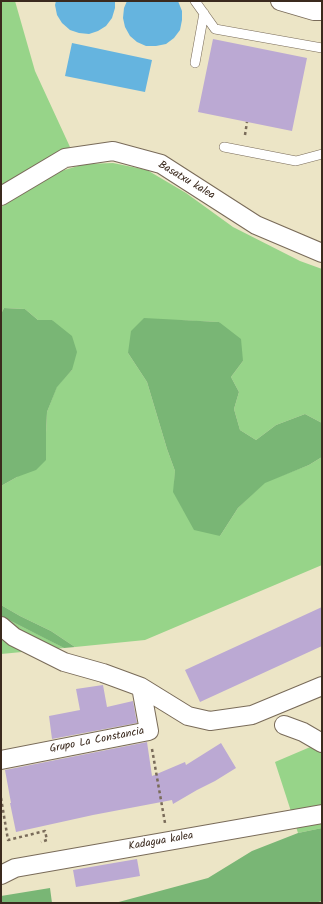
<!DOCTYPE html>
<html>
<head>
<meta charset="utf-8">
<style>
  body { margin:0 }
  #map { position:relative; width:323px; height:904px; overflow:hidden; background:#ece5c6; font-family:Kalam,sans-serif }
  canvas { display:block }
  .frame { position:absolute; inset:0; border:2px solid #3b2a1e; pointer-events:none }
</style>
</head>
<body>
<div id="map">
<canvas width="323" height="904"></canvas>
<div class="frame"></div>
</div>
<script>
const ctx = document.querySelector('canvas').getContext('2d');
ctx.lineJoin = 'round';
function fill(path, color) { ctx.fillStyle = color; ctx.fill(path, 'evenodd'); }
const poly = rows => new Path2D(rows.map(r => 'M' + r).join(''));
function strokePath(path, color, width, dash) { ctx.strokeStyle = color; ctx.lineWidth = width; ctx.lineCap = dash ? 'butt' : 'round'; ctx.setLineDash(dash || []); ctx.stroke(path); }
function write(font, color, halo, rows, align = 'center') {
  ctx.font = font + ' Kalam,sans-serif'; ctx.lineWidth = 3; ctx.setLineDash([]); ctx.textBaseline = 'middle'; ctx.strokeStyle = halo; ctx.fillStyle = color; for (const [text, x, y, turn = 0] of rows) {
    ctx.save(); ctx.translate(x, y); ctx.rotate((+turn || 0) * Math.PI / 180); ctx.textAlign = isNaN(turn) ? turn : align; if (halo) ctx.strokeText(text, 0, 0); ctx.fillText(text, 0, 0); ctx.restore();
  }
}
const green = poly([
  [1,1,15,1,35,71,70,147,1,189],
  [113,163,147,170,186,193,233,227,300,261,322,269,322,423,305,414,276,425,256,440,240,430,234,409,239,392,231,377,243,361,219,322,174,320,128,353,147,382,167,449,175,471,174,492,183,509,220,536,238,508,265,482,309,465,322,457,322,565,145,640,75,647,51,631,20,616,1,605,1,486,17,477,46,434,47,412,57,386,72,370,52,320,38,320,25,309,4,308,1,314,1,207,61,171,85,164],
  [1,616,47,639,64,648,1,654],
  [322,742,322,828,298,833,275,762]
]);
const forest = poly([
  [4,308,25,309,38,320,52,320,72,336,77,352,72,370,57,387,47,412,46,434,46,460,36,470,17,477,1,486,1,314],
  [144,318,219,322,241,339,243,361,231,377,239,392,234,409,240,430,256,440,276,425,305,414,322,423,322,457,309,465,265,483,238,508,220,536,194,530,173,492,175,471,167,449,147,382,128,353,131,331],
  [1,605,20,616,51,631,75,647,64,648,1,616],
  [322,828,322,901,315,903,115,903,208,878,252,851,298,833],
  [50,888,52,903,1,903,1,896]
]);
const water = poly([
  [56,1,115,1,115,8,112,18,106,26,98,31,89,34,79,33,70,30,62,23,57,15,55,5],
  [127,1,178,1,182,11,182,20,180,30,174,38,166,44,156,46,146,46,137,42,130,36,125,27,123,18,124,8],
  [72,43,152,60,145,92,65,76]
]);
const building = poly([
  [213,39,307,58,292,131,198,112],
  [322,607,322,646,200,702,185,670],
  [103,685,107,707,133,701,137,723,52,739,49,716,80,710,76,689],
  [147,742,152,776,185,762,186,765,221,743,236,768,215,781,197,790,173,804,172,800,93,815,16,832,10,803,11,803,5,770],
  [137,859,140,876,76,887,73,870]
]);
const path = poly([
  [245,135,247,122],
  [152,749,165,823],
  [1,798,8,840,45,831,47,840,41,842]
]);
const service = poly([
  [195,1,215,29,322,48],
  [195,63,204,13],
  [224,147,296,161,322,154]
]);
const minor = poly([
  [280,1,314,11,322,11],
  [1,196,65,158,113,151,161,164,256,225,322,253],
  [1,626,14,637,64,662,103,673,141,687,188,716,210,721,252,715,322,686],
  [284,725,303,732,322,743],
  [1,760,149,731,141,687],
  [1,875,15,868,322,814]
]);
const streetNames = [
  ["Basatxu kalea",186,181,31],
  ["Grupo La Constancia",97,741,-11],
  ["Kadagua kalea",161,842,-10]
];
fill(green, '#97d489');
fill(forest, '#79b675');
fill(water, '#65b4df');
fill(building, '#bba9d3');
strokePath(service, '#796b59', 10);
strokePath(minor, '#796b59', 20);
strokePath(path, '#796b59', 2.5, [3, 3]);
strokePath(service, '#fff', 9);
strokePath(minor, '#fff', 18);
write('11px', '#3b2a1e', '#fff', streetNames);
</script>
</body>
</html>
